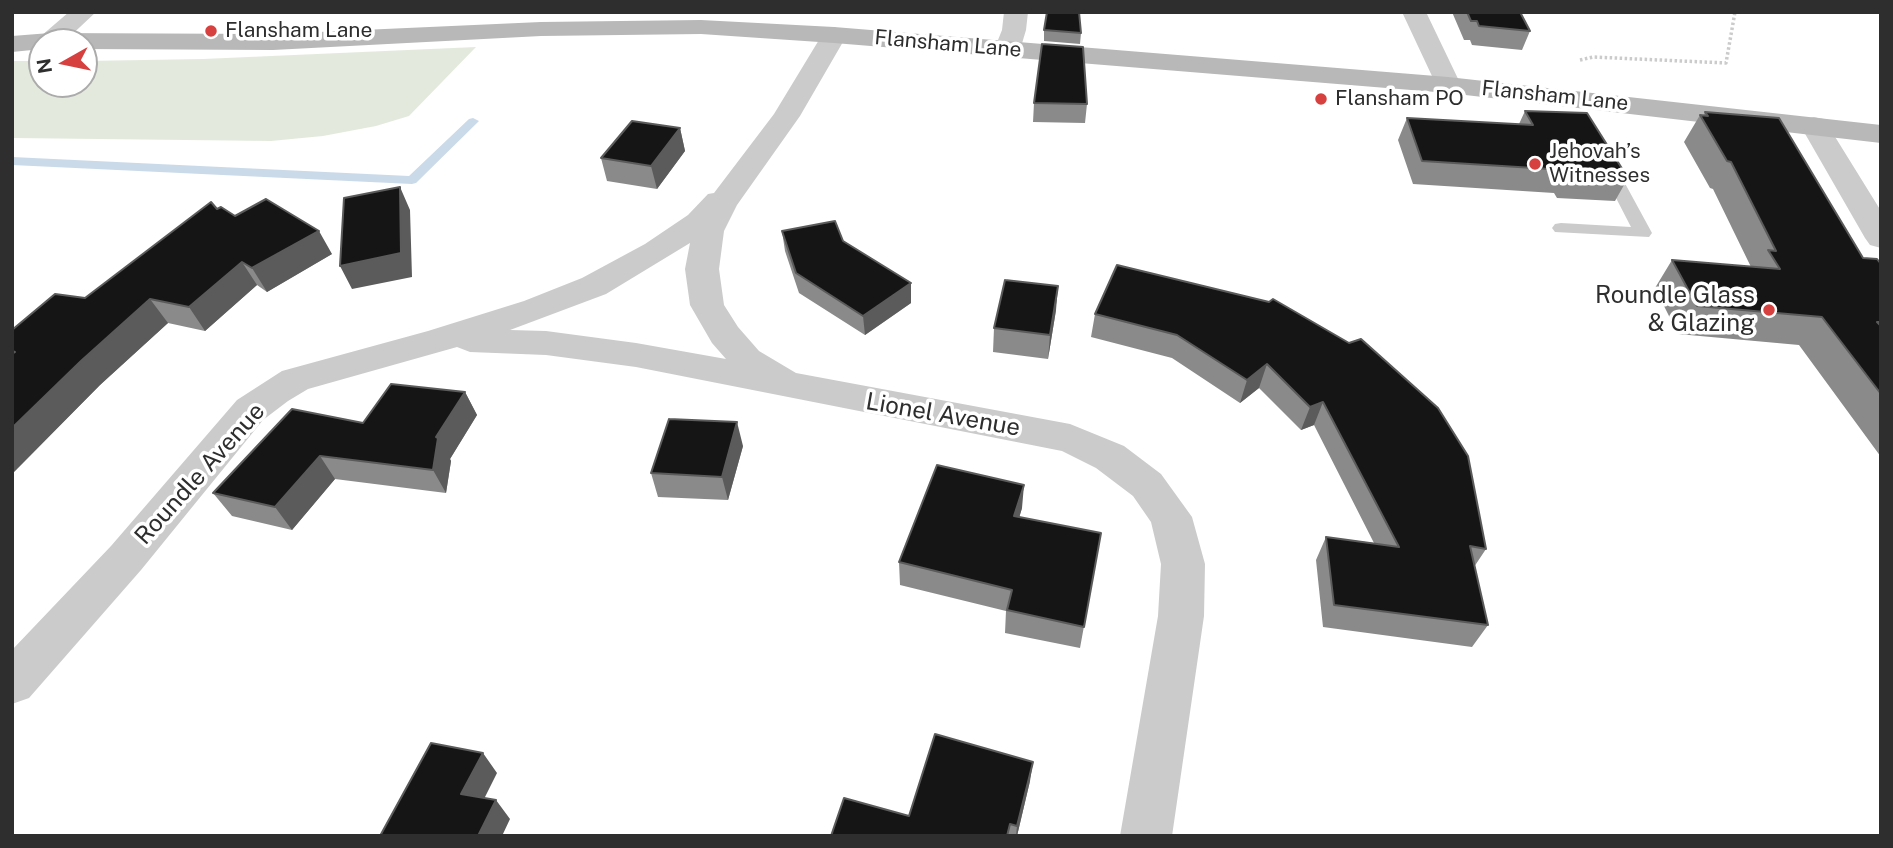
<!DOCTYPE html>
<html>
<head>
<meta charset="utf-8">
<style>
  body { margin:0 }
  #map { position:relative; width:1893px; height:848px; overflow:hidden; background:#fff; font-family:"Public Sans",sans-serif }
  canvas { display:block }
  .frame { position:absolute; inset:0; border:14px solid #2e2e2e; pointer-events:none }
  .north { position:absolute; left:28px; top:28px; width:70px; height:70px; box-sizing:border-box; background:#fff; border:2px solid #ababab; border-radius:50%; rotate:261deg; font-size:19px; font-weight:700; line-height:28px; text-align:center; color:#2e2e2e }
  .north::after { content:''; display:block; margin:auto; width:24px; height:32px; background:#d6413f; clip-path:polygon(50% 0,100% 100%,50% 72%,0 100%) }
</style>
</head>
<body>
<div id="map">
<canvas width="1893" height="848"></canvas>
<div class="frame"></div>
<div class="north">N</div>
</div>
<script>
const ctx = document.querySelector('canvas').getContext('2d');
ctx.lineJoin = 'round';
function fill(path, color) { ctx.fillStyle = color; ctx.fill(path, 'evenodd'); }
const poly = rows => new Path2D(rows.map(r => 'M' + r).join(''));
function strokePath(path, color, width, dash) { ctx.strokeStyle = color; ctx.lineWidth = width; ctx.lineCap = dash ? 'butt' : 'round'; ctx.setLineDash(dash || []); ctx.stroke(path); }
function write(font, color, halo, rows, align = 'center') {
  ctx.font = font + ' "Public Sans",sans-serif'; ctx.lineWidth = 7; ctx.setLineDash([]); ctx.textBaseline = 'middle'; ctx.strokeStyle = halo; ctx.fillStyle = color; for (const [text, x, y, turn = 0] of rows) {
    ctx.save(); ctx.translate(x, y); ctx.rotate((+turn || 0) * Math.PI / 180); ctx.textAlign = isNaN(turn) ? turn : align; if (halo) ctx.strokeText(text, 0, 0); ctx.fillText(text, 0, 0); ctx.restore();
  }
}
const green = poly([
  [476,47,409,116,376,126,323,136,271,141,12,138,12,61,42,61,42,84,84,84,84,61,203,59]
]);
const stream = poly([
  [473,118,479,121,477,123,416,183,412,184,12,165,12,157,409,176,469,119,473,118]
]);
const path = poly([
  [1580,60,1593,57,1726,63,1735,12]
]);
const lane = poly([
  [1607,160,1615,165,1652,233,1649,237,1555,232,1552,228,1555,224,1561,223,1631,227,1599,165,1607,160]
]);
const street = poly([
  [69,12,96,12,64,42,42,42,41,46,37,41,41,36,69,12],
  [1004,12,1028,12,1026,30,1020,50,1016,55,1007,58,998,55,994,50,1002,30,1004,12],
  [1402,12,1426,12,1461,85,1457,91,1448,93,1439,91,1402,12],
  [834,27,843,30,847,35,800,116,737,205,724,231,719,269,724,305,738,327,759,351,796,373,1070,424,1124,446,1161,474,1192,517,1205,564,1204,616,1172,836,1120,836,1158,616,1161,564,1151,522,1133,496,1096,468,1062,451,636,367,546,355,470,352,457,347,308,389,288,401,263,420,141,570,29,698,12,704,12,650,111,546,237,400,282,371,428,331,524,301,582,278,645,244,688,215,708,194,714,193,774,114,825,30,834,27],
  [690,243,685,269,690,305,712,343,726,359,636,343,546,331,510,330,606,294,690,243],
  [1814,117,1824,119,1881,211,1881,248,1870,245,1865,238,1800,125,1804,119,1814,117]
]);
const secondary = poly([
  [701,20,834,27,1448,77,1881,125,1881,143,1448,93,834,43,701,34,541,36,273,50,84,49,84,42,42,42,42,49,12,52,12,36,50,33,273,34,541,22,701,20]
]);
const wall = poly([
  [1452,12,1520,12,1530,31,1522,50,1472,45,1470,40,1464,40],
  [1044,30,1081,33,1080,44,1044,41],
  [1034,103,1087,104,1085,123,1033,122],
  [1525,111,1628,178,1615,201,1557,198,1554,193,1413,184,1398,140,1407,118,1519,124],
  [1705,112,1863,258,1881,264,1881,457,1799,345,1678,334,1655,288,1672,260,1751,267,1713,189,1710,188,1684,142,1700,115,1703,116],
  [680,128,685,151,657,189,607,181,601,158],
  [217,209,332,254,267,292,257,285,205,331,168,323,100,385,12,474,12,330,85,298],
  [782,231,843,241,911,303,865,335,799,293,785,251],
  [1269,302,1486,549,1474,567,1488,625,1472,647,1323,627,1316,560,1326,537,1374,543,1314,425,1301,430,1259,388,1240,403,1172,358,1091,337,1095,314],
  [1056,310,1048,359,993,352,994,328],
  [465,392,477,415,450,459,451,461,446,493,335,479,292,530,232,516,213,493,363,423],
  [743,446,728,500,658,497,651,473],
  [1022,508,1019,517,1101,533,1080,648,1005,633,1006,611,900,585,899,562],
  [1030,781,1017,836,831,836,909,816]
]);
const shadedWall = poly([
  [680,128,685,151,657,189,651,166],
  [400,187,410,210,412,277,352,289,340,266],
  [319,231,332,254,267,292,252,268],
  [242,262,257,285,205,331,189,307],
  [911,283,911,303,865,335,863,316],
  [1058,286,1056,310,1048,359,1050,335],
  [150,299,168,323,100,385,12,474,12,428,81,361],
  [1267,364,1259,388,1240,403,1247,380],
  [465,392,477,415,450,459,451,461,446,493,433,470,436,437],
  [1323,402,1314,425,1301,430,1310,407],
  [737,422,743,446,728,500,722,477],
  [320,456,335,479,292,530,275,507],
  [1024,485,1022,508,1013,539,1014,516],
  [483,753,497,773,477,813,461,794],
  [1033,762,1030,781,1017,836,1016,836,1017,826],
  [496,800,510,819,502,836,478,836]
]);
const building = poly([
  [1047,12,1079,12,1081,33,1044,30,1047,12],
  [1467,12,1520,12,1530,31,1479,26,1477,21,1471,21,1467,12],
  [1042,44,1083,47,1087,104,1034,103,1042,44],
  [1525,111,1587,113,1628,178,1569,175,1566,170,1422,161,1407,118,1533,125,1525,111],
  [1705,112,1779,118,1863,258,1877,259,1881,264,1881,322,1877,322,1881,326,1881,394,1822,317,1697,306,1672,260,1780,269,1768,250,1776,251,1731,162,1727,161,1700,115,1708,116,1705,112],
  [632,121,680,128,651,166,601,158,632,121],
  [400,187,401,253,340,266,344,198,400,187],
  [266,199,319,231,252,268,242,262,189,307,150,299,81,361,12,428,12,354,15,352,12,351,12,330,55,294,85,298,211,202,217,209,221,207,235,216,266,199],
  [835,221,843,241,911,283,863,316,796,273,782,231,835,221],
  [1117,265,1269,302,1273,299,1349,343,1361,339,1438,408,1468,456,1486,549,1470,546,1488,625,1334,605,1326,537,1399,547,1323,402,1310,407,1267,364,1247,380,1177,335,1095,314,1117,265],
  [1005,280,1058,286,1050,335,994,328,1005,280],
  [391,384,465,392,436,437,438,438,433,470,320,456,275,507,213,493,292,409,363,423,391,384],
  [669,419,737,422,722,477,651,473,669,419],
  [937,465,1024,485,1014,516,1101,533,1084,627,1007,610,1012,590,899,562,937,465],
  [935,734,1033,762,1017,826,1010,824,1007,836,831,836,844,798,909,816,935,734],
  [431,743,483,753,461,794,496,800,478,836,380,836,431,743]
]);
const markers = [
  [211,31,7,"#d6413f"],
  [1321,99,7,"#d6413f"],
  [1535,164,7,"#d6413f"],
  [1769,310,7,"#d6413f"]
];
const farPoinames = [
  ["Flansham Lane",225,31],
  ["Flansham PO",1335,99],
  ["Jehovah’s",1549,152],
  ["Witnesses",1549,176]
];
const farStreetnames = [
  ["Flansham Lane",948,44,5],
  ["Flansham Lane",1555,96,6]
];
const poiNames = [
  ["Roundle Glass",1755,296],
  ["& Glazing",1755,324]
];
const streetNames = [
  ["Lionel Avenue",943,415,10],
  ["Roundle Avenue",200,474,-48]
];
fill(green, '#e3eadd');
fill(stream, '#cbdae8');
strokePath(path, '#cbcbcb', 3.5, [2.5, 2.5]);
fill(lane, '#cbcbcb');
fill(street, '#cbcbcb');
fill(secondary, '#b8b8b8');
fill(wall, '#8a8a8a');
fill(shadedWall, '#5b5b5b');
fill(building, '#151515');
strokePath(building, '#5b5b5b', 2);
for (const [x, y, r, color] of markers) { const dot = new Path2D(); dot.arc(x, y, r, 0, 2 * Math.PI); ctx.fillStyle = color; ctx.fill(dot); strokePath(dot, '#fff', 2.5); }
write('21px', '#2e2e2e', '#fff', farPoinames, 'left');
write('21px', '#2e2e2e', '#fff', farStreetnames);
write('24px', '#2e2e2e', '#fff', poiNames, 'right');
write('24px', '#2e2e2e', '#fff', streetNames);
</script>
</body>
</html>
